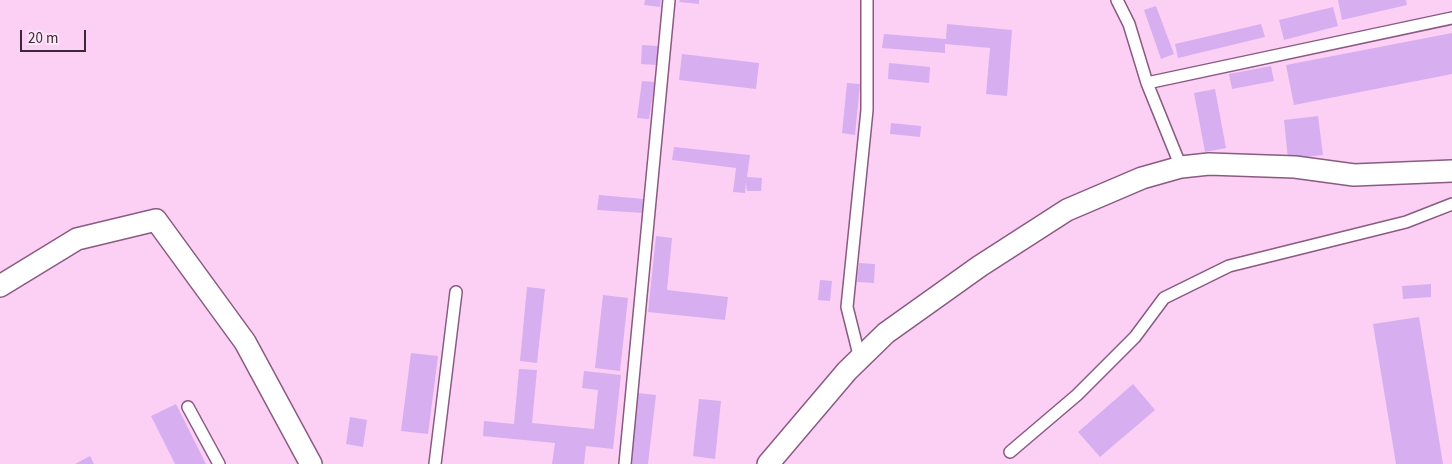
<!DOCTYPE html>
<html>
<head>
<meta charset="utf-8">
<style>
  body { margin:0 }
  #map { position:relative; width:1452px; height:464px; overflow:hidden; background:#fcd0f4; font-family:"Source Sans 3",sans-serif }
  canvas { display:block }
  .scale { position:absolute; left:20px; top:30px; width:66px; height:22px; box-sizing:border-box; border:2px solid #3c2738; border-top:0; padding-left:6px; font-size:15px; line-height:18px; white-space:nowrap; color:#3c2738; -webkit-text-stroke:4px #fbe5f7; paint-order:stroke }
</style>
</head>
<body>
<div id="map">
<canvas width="1452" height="464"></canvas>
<div class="scale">20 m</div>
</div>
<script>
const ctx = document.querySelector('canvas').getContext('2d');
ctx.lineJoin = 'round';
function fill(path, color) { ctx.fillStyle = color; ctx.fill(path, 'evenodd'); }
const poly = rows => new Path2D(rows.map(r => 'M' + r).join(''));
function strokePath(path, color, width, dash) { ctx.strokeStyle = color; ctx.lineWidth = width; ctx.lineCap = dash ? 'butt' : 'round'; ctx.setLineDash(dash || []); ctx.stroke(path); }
const building = poly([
  [645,0,661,0,660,7,644,5],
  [680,0,699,0,699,4,679,2],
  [1338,0,1406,0,1407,5,1342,20],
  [1156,6,1174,54,1161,59,1144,10],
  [1333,7,1338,26,1284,40,1279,20],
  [947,24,1012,30,1007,96,986,94,990,48,945,44,945,53,882,48,884,34,946,39],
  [1261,24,1265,37,1178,58,1175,44],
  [1452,33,1452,74,1294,105,1286,65],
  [642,45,658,46,657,65,641,64],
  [682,54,759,63,756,89,679,80],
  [889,63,930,67,929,83,888,79],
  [1271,66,1274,81,1232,89,1229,74],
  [642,81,655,82,649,119,637,118],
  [847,83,860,84,855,135,842,133],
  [1215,89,1226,148,1205,152,1194,93],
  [1318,116,1323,155,1288,159,1284,120],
  [891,123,921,126,920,137,890,134],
  [674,147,750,155,747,177,762,178,761,191,747,191,746,183,745,193,733,192,736,168,672,160],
  [599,195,644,199,643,213,597,210],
  [656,236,672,238,667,290,728,297,725,320,648,312],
  [859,263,875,264,874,283,857,282],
  [820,280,832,281,830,301,818,300],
  [1431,284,1431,297,1403,299,1402,286],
  [527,287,545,289,537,363,520,361],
  [603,295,628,298,620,371,595,368],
  [1419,317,1443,464,1396,464,1373,324],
  [411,353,438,356,428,434,401,431],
  [519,369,537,370,532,423,594,429,598,390,582,388,584,371,621,375,613,449,586,446,584,464,552,464,555,443,483,436,484,421,514,424],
  [1133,384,1155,410,1100,457,1078,432],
  [638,393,656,395,648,464,630,464],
  [699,399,721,401,715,459,693,456],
  [176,404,206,464,175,464,151,416],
  [350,417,367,420,363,447,346,444],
  [90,456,94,464,75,464]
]);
const service = poly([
  [1117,0,1129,24,1147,83,1181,167],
  [1147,83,1452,18],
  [860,359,847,307,867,110,867,0],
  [188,407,219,464],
  [1010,452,1077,395,1135,337,1164,298,1229,266,1406,222,1452,204],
  [435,464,456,292],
  [625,464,669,0]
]);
const minor = poly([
  [0,286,77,239,156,220,245,342,311,464],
  [768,464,847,371,886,333,980,266,1067,210,1142,178,1181,167,1209,164,1295,167,1354,175,1452,171]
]);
fill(building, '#d7aef0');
strokePath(service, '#8a5a82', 14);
strokePath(minor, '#8a5a82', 24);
strokePath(service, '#fff', 11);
strokePath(minor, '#fff', 21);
</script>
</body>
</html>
